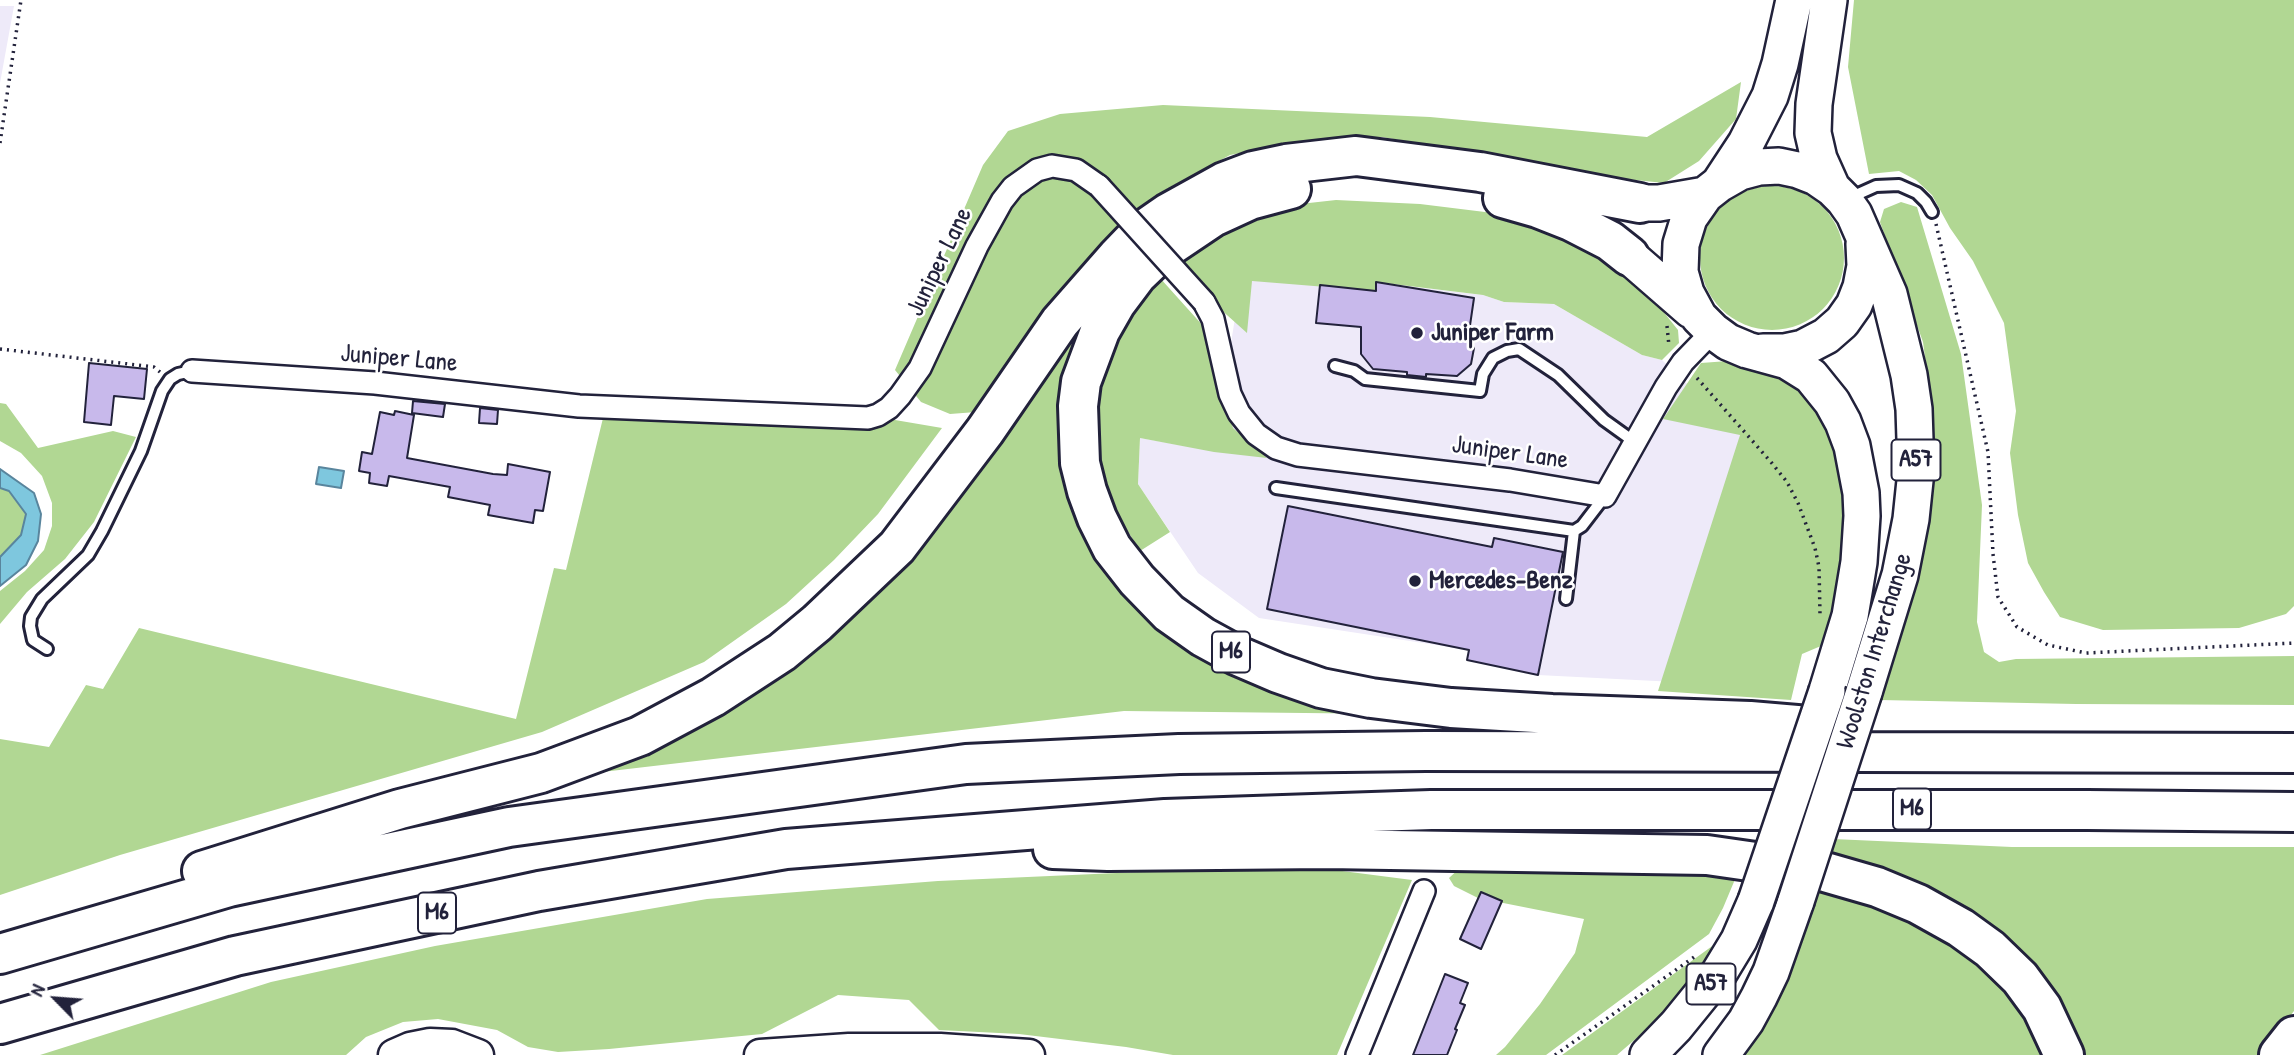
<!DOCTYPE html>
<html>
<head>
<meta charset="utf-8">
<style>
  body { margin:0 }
  #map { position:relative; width:2294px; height:1055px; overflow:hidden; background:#fff; font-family:"Patrick Hand",sans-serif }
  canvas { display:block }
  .north { position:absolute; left:21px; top:964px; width:70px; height:70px; -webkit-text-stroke:5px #fff; paint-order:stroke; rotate:295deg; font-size:19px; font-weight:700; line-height:28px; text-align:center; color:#22223b }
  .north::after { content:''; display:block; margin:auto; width:24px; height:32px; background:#22223b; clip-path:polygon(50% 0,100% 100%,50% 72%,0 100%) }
</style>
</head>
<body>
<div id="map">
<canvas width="2294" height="1055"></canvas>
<div class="north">N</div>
</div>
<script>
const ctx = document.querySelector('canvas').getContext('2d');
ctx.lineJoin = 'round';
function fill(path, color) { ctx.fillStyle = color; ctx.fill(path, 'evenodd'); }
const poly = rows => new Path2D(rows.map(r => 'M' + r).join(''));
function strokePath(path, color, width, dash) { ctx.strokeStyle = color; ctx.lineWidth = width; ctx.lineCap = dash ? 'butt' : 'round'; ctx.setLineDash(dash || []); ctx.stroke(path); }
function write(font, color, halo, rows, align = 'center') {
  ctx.font = font + ' "Patrick Hand",sans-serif'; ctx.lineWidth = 5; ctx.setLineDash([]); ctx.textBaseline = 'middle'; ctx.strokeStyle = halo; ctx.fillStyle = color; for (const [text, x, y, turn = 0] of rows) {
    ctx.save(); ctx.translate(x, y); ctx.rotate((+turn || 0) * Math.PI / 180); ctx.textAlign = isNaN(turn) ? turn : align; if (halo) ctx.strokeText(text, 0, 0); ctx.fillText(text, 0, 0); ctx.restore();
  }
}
const built = poly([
  [0,6,14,6,0,83],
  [1243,267,1483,295,1504,302,1554,304,1642,355,1662,360,1740,434,1695,683,1538,675,1467,660,1469,650,1259,618,1198,573,1138,484,1140,438,1214,451]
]);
const green = poly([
  [1854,0,2294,0,2294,606,2286,614,2239,628,2103,630,2060,617,2044,592,2028,563,2018,515,2010,453,2016,411,2004,323,1973,261,1950,228,1932,195,1916,180,1899,171,1869,174,1848,67],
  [1741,82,1736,119,1699,161,1664,183,1626,179,1382,137,1300,141,1230,155,1165,190,1081,270,976,412,950,414,921,402,895,370,983,165,1008,131,1060,114,1163,105,1430,117,1647,137],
  '1700 258a72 72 0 1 1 144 0a72 72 0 1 1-144 0Z',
  [1336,200,1420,204,1493,213,1555,230,1604,255,1642,285,1678,330,1679,343,1662,360,1642,355,1554,304,1504,302,1483,295,1376,282,1376,291,1252,281,1247,333,1218,307,1180,264,1222,232,1282,206],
  [1901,202,1917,207,1961,354,1982,505,1977,622,1984,652,1999,662,2016,659,2294,656,2294,705,2076,704,1880,700,1906,621,1921,555,1932,476,1931,403,1923,342,1880,222,1884,209],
  [1124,275,1072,373,1114,573,1395,714,1124,711,568,776,769,676,1079,319],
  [1160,278,1205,328,1233,428,1267,458,1214,452,1140,438,1138,484,1170,532,1140,551,1114,509,1097,457,1099,401,1108,360,1129,314,1146,291],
  [1728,361,1782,376,1808,393,1827,427,1839,460,1846,495,1845,549,1828,643,1802,654,1791,700,1658,691,1740,435,1663,419,1701,363],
  [0,403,6,404,38,448,113,431,136,437,94,522,65,559,27,592,0,624,0,591,25,571,44,550,52,526,52,503,42,476,21,453,0,441],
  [604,414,895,420,942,428,878,514,834,560,786,604,704,662,542,732,120,855,0,895,0,739,49,747,86,685,103,689,139,628,516,719,554,568,566,570],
  [0,488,9,491,26,513,21,535,0,557],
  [1833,839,2012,847,2294,847,2294,1011,2259,1055,2075,1055,2057,1007,1827,864],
  [1296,865,1412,880,1337,1055,1173,1055,1126,1047,1019,1034,939,1030,909,1000,838,995,762,1034,609,1049,558,1052,528,1047,497,1030,438,1019,403,1022,366,1037,346,1055,40,1055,271,982,435,946,707,899,938,881],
  [1463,865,1682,873,1736,877,1723,908,1709,934,1546,1055,1496,1055,1505,1047,1540,1004,1575,953,1584,919,1478,898,1454,886,1449,878],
  [1817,892,1867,905,1913,921,1955,944,1991,975,2019,1002,2043,1055,1744,1055,1779,995,1800,946],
  [1715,944,1692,982,1662,1016,1617,1055,1562,1055]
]);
const water = poly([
  [319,467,344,471,341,488,316,484,319,467],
  [0,469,34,493,41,514,38,541,26,565,0,586,0,557,21,535,26,514,9,491,0,488,0,469]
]);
const building = poly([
  [1376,282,1474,298,1468,339,1474,348,1471,364,1457,376,1426,374,1426,377,1407,375,1407,372,1373,369,1361,354,1361,327,1316,323,1320,285,1376,291,1376,282],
  [89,363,147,369,144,399,114,396,111,425,84,422,89,363],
  [413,401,445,404,443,417,412,413,413,401],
  [480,408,498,410,497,424,479,423,480,408],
  [395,411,414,415,407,458,493,474,507,475,508,464,550,472,543,511,535,510,533,523,488,515,490,505,448,497,450,487,389,476,387,486,369,483,370,473,359,471,362,452,372,454,380,412,394,415,395,411],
  [1288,506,1492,547,1494,538,1563,552,1538,675,1467,660,1469,650,1267,609,1288,506],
  [1481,892,1502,901,1481,949,1460,939,1481,892],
  [1445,974,1468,983,1460,1003,1465,1005,1455,1029,1457,1030,1447,1055,1413,1055,1445,974]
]);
const path = poly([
  [0,143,21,0],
  [1936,224,1988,452,1993,554,1998,597,2017,627,2048,645,2086,653,2294,643],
  [1667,326,1669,346],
  [0,349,154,367,160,372],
  [1697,378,1771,462,1787,482,1798,503,1815,548,1819,567,1820,614],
  [1555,1055,1697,955]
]);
const service = poly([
  [1847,199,1876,186,1899,185,1917,193,1926,202,1932,212],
  [1335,366,1354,371,1365,379,1480,391,1483,374,1493,358,1507,351,1519,349,1558,375,1604,420,1636,443],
  [1276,488,1574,531,1582,526,1605,496],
  [1566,599,1574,531],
  [47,649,33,640,30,626,31,617,42,599,88,555,102,531,141,451,162,391,170,379,178,374,192,371]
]);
const minor = poly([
  [1204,302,1213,319,1230,394,1239,413,1256,434,1276,448,1298,455,1510,480,1605,496,1666,387,1683,362,1713,331],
  [192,371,375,383,579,406,868,418,878,415,889,408,900,396,920,368,977,246,1002,201,1013,187,1037,170,1052,166,1076,170,1099,186],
  [1357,1055,1424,891]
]);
const secondary = poly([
  [394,1055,410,1048,430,1044,452,1045,478,1055],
  [760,1055,849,1049,940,1049,1029,1055]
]);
const trunk = poly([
  [1829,0,1814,104,1813,133,1819,159,1832,188],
  [1719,184,1746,143,1770,96,1780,64,1794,0],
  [1640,203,1659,203,1705,195],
  [1629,256,1691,310],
  [1763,352,1784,352,1803,348,1826,336,1842,322,1854,305,1861,287,1865,266,1864,244],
  [1827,691,1850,616,1859,562,1862,516,1861,493,1852,446,1843,422,1832,402,1811,376,1787,361,1747,350,1728,342,1713,331,1699,317,1686,293,1680,272,1681,244,1689,218,1705,195,1719,184,1740,172,1759,167,1779,166,1798,170,1816,177,1832,188,1844,200,1854,214,1889,294,1909,375,1914,409,1916,471,1911,519,1900,575,1864,692],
  [1648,1055,1676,1026,1719,973,1739,940,1756,901],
  [1721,1055,1746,1021,1759,997,1771,972,1796,901]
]);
const motorway = poly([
  [1291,189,1250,200,1213,217,1161,252,1137,275,1116,303,1100,331,1081,382,1078,406,1080,463,1087,491,1097,518,1112,548,1137,580,1169,613,1203,637,1236,655,1278,673,1321,688,1371,698,1451,708,1552,714,1750,721,1844,729],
  [1503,198,1538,208,1571,221,1610,241,1629,256],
  [1053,849,1108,851,1327,849,1707,855,1825,872,1877,887,1918,904,1961,928,1990,949,2020,978,2042,1008,2064,1055],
  [202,871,400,809,541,773,640,736,713,697,782,652,817,623,897,547,985,431,1060,322,1117,257,1142,231,1168,213,1224,182,1253,171,1286,164,1356,156,1480,172,1640,203],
  [0,954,229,887,509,827,966,764,1179,754,1426,751,2294,753],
  [0,1024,235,956,539,891,786,849,1165,819,1431,810,2087,810,2294,812],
  [2279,1055,2294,1036]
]);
const minorBridge = poly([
  [1099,186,1204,302]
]);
const trunkBridge = poly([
  [1756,901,1827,691],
  [1796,901,1864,692]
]);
const markers = [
  [1417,333,7,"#22223b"],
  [1415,581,7,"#22223b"]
];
const shields = [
  [1916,460,49],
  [1231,652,38],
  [1912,809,38],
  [437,913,38],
  [1711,984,49]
];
const shieldNames = [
  ["A57",1916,460],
  ["M6",1231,652],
  ["M6",1912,809],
  ["M6",437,913],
  ["A57",1711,984]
];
const streetNames = [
  ["Juniper Lane",940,262,-64],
  ["Juniper Lane",399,359,5],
  ["Juniper Lane",1510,453,8],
  ["Woolston Interchange",1875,651,-73]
];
const poiNames = [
  ["Juniper Farm",1431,333],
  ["Mercedes-Benz",1429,581]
];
fill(built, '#eeeaf9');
fill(green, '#b1d793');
fill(water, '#7ec7de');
strokePath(water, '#59859d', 2);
fill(building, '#c8b9eb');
strokePath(building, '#22223b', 2);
strokePath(service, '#22223b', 16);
strokePath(minor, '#22223b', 26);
strokePath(secondary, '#22223b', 35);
strokePath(trunk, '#22223b', 40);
strokePath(motorway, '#22223b', 44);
strokePath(path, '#22223b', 3.5, [2, 5]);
strokePath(service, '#fff', 10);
strokePath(minor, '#fff', 21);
strokePath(secondary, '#fff', 30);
strokePath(trunk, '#fff', 35);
strokePath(motorway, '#fff', 38);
strokePath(minorBridge, '#22223b', 26, []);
strokePath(trunkBridge, '#22223b', 40, []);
strokePath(minorBridge, '#fff', 21);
strokePath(trunkBridge, '#fff', 35);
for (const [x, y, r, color] of markers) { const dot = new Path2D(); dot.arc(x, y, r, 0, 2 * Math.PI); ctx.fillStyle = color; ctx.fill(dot); strokePath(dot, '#fff', 2.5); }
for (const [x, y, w] of shields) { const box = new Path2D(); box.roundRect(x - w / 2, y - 20.5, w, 41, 5); ctx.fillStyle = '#fff'; ctx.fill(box); strokePath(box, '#22223b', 2); }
write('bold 24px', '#22223b', null, shieldNames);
write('26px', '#22223b', '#fff', streetNames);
write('bold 26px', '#22223b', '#fff', poiNames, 'left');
</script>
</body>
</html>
